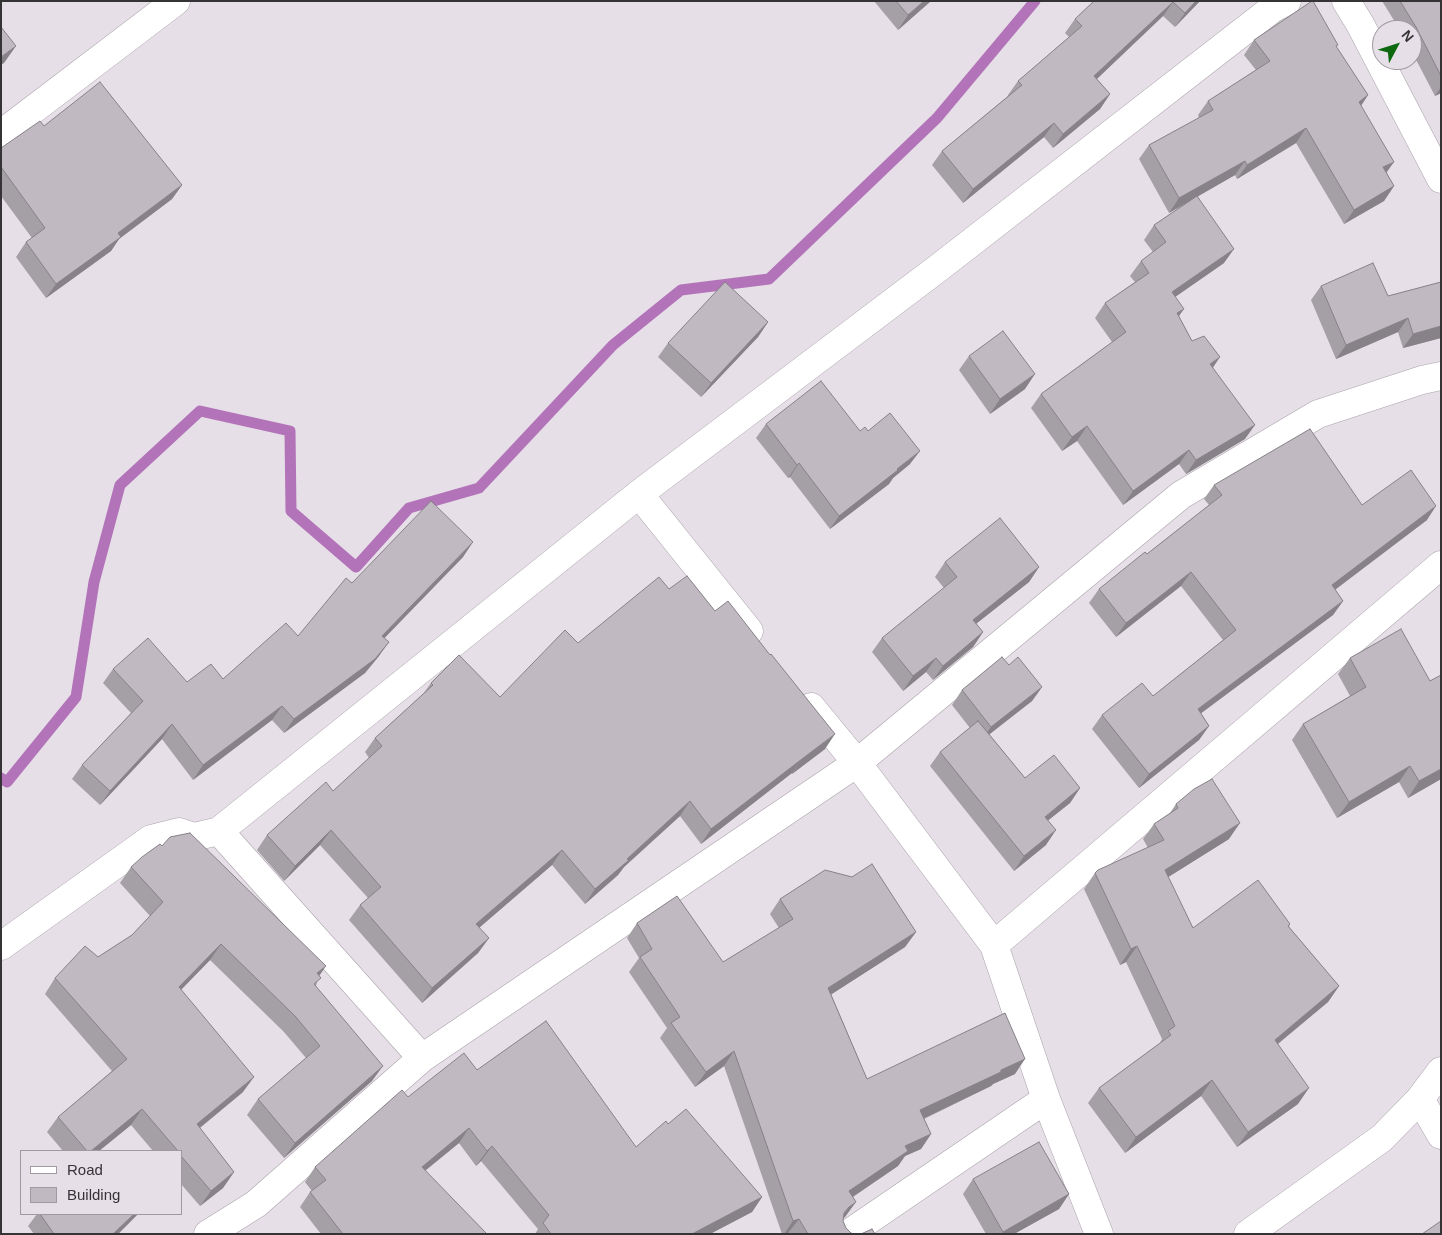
<!DOCTYPE html>
<html>
<head>
<meta charset="utf-8">
<style>
  body { margin:0 }
  #map { position:relative; width:1442px; height:1235px; overflow:hidden; background:#e6dfe7; font-family:Arial,sans-serif }
  canvas { display:block }
  .frame { position:absolute; inset:0; border:2px solid #363336; pointer-events:none }
  .legend { position:absolute; left:20px; top:1150px; width:162px; height:65px; box-sizing:border-box; background:#e6dfe7; border:1px solid #a09aa0; margin:0; padding:6px 9px; list-style:none; font-size:15px; color:#363336 }
  .legend li { display:flex; align-items:center; gap:10px; height:25px }
  .legend b { width:25px; border:1px solid #a09aa0 }
  .north { position:absolute; left:1372px; top:20px; width:50px; height:50px; box-sizing:border-box; background:#e6dfe7; border:1px solid #a09aa0; border-radius:50%; rotate:50deg; font-size:14px; font-weight:700; line-height:20px; text-align:center; color:#363336 }
  .north::after { content:''; display:block; margin:auto; width:18px; height:22px; background:#0d6810; clip-path:polygon(50% 0,100% 100%,50% 72%,0 100%) }
</style>
</head>
<body>
<div id="map">
<canvas width="1442" height="1235"></canvas>
<div class="frame"></div>
<ul class="legend">
<li><b style="height:6px;background:#fff"></b>Road</li>
<li><b style="height:14px;background:#c0b9c1"></b>Building</li>
</ul>
<div class="north">N</div>
</div>
<script>
const ctx = document.querySelector('canvas').getContext('2d');
ctx.lineJoin = 'round';
const poly = rows => new Path2D(rows.map(r => 'M' + r).join(''));
function strokePath(path, color, width, dash) { ctx.strokeStyle = color; ctx.lineWidth = width; ctx.lineCap = dash ? 'butt' : 'round'; ctx.setLineDash(dash || []); ctx.stroke(path); }
function fill(path, color) { ctx.fillStyle = color; ctx.fill(path, 'evenodd'); }
const stream = poly([
  [1,778,7,782,76,697,94,582,120,485,200,411,290,431,291,511,356,567,409,508,479,488,613,345,681,290,769,279,937,118,1035,1]
]);
const minor = poly([
  [1346,1,1360,24,1441,179],
  [1,134,176,1],
  [639,494,749,631],
  [811,707,857,763,994,945,1046,1099,1099,1234],
  [219,831,422,1058],
  [994,945,1441,565],
  [1,946,151,839,179,832,194,837,219,831,639,494,937,269,1272,9,1287,1],
  [1420,1099,1441,1135],
  [208,1234,256,1204,422,1058,857,763,1181,495,1318,414,1422,380,1441,376],
  [848,1234,1046,1099],
  [1248,1234,1382,1138,1420,1099,1441,1071]
]);
const wall = poly([
  [874,1,931,1,898,30],
  [1094,1,1200,1,1175,27,1163,16,1097,79,1110,94,1100,109,1053,148,1044,137,963,203,932,165,942,151,1008,96,1008,95,1018,81,1069,37,1065,33,1075,19],
  [1382,1,1441,1,1441,93,1435,96,1412,52,1412,30,1400,30],
  [1254,40,1336,47,1368,95,1361,106,1386,172,1394,186,1384,201,1344,224,1296,143,1237,179,1235,175,1198,196,1224,263,1175,297,1179,316,1192,341,1213,367,1245,439,1186,474,1179,464,1123,505,1077,441,1062,451,1031,408,1041,394,1112,342,1095,318,1105,303,1135,282,1130,276,1141,261,1153,252,1144,240,1154,225,1188,202,1169,213,1139,159,1149,145,1199,118,1198,115,1208,101,1256,70,1244,55],
  [44,126,182,185,172,199,119,239,111,251,46,298,16,257,26,242,32,238,1,196,1,148],
  [1441,282,1441,338,1403,348,1398,332,1336,359,1311,300,1321,286,1388,296],
  [768,322,758,337,701,397,658,357,668,343],
  [969,356,1025,389,990,414,959,370],
  [766,424,860,431,868,431,910,464,893,478,889,484,830,529,790,477,788,478,756,438],
  [1214,485,1362,505,1427,520,1335,589,1343,601,1333,615,1201,713,1209,726,1199,740,1139,788,1092,729,1102,715,1153,696,1223,640,1181,586,1116,637,1089,603,1099,589,1147,554,1209,505,1204,499],
  [463,557,384,638,379,656,365,673,284,733,272,720,193,780,162,739,100,805,72,779,82,765,131,713,103,683,113,669,187,682,223,679,298,636,352,583],
  [945,562,1039,567,1029,582,976,624,983,632,973,647,933,680,926,672,903,691,872,652,882,638,944,588,935,577],
  [669,589,825,749,792,774,792,773,701,844,680,816,624,867,618,875,585,904,552,865,479,928,489,938,478,953,422,1003,349,920,360,905,368,898,320,845,284,881,257,850,267,835,333,791,369,758,365,752,375,738,423,694,431,683,500,697,578,643],
  [1350,658,1430,681,1441,675,1441,779,1408,798,1399,782,1337,818,1292,740,1303,724,1350,696,1338,674],
  [1009,665,1042,687,1032,701,989,734,1025,778,1080,788,1070,803,1048,820,1046,845,1014,871,930,766,940,752,970,728,952,705,962,690],
  [1176,804,1229,839,1168,877,1193,928,1290,924,1289,927,1339,986,1328,1002,1278,1044,1298,1104,1237,1147,1201,1096,1125,1153,1088,1103,1099,1088,1160,1043,1162,1039,1126,962,1120,965,1084,889,1095,873,1148,848,1143,839,1154,824,1170,813],
  [131,867,319,976,316,986,372,1081,284,1158,247,1115,258,1099,306,1058,284,1032,210,960,181,990,243,1092,200,1128,234,1172,223,1188,200,1206,181,1184,181,1151,153,1151,131,1125,99,1151,63,1151,47,1132,58,1117,112,1071,45,994,55,978,98,957,132,935,150,916,120,883],
  [780,899,916,932,905,947,831,994,867,1079,1015,1074,993,1084,991,1086,924,1119,931,1134,921,1149,905,1156,898,1166,853,1197,845,1217,843,1218,843,1221,846,1228,851,1233,854,1234,782,1234,724,1066,695,1087,660,1038,667,1028,629,972,639,958,627,938,637,923,723,962,779,928,770,914],
  [477,1070,636,1147,668,1124,762,1197,752,1212,710,1234,535,1234,538,1229,481,1161,476,1166,459,1143,425,1171,487,1234,321,1234,300,1207,310,1192,312,1191,305,1182,315,1167,408,1097],
  [973,1179,1069,1194,1059,1209,1014,1234,986,1234,963,1194],
  [37,1214,138,1214,118,1234,34,1234,28,1226]
]);
const shadedWall = poly([
  [924,1,931,1,898,30,908,15],
  [1196,1,1200,1,1175,27,1185,13],
  [1173,2,1163,16,1084,91,1094,76],
  [16,46,4,63,1,65,1,57],
  [1441,87,1441,93,1435,96],
  [1110,94,1100,109,1053,148,1063,134],
  [1368,95,1358,110,1359,102],
  [1054,123,1044,137,963,203,973,189],
  [1306,128,1296,143,1237,179,1247,165],
  [1245,161,1235,175,1169,213,1179,198],
  [1394,162,1384,176,1383,167],
  [182,185,172,199,119,239,111,251,46,298,56,284,118,233],
  [1394,186,1384,201,1344,224,1354,210],
  [1234,249,1224,263,1162,306,1172,292],
  [1184,309,1174,323,1177,313],
  [1408,318,1398,332,1336,359,1346,345],
  [768,322,758,337,701,397,711,383],
  [1441,326,1441,338,1403,348,1413,334],
  [1220,357,1210,372,1210,364],
  [1035,374,1025,389,990,414,1000,399],
  [1255,425,1245,439,1186,474,1196,460],
  [1087,426,1077,441,1062,451,1072,437],
  [1189,450,1179,464,1123,505,1133,491],
  [920,451,910,464,893,478,889,484,830,529,839,516],
  [799,463,790,477,788,478,797,465],
  [1436,506,1427,520,1323,599,1332,585],
  [473,542,463,557,372,651,382,636],
  [1039,567,1029,582,963,634,973,620],
  [1191,572,1181,586,1116,637,1126,623],
  [1343,601,1333,615,1188,723,1198,709],
  [983,632,973,647,933,680,943,666],
  [389,642,379,656,365,673,284,733,294,719],
  [936,658,926,672,903,691,913,676],
  [1042,687,1032,701,981,741,991,727],
  [282,706,272,720,193,780,203,765],
  [172,724,162,739,100,805,110,791],
  [1209,726,1199,740,1139,788,1149,774],
  [835,734,825,749,792,774,802,759],
  [802,759,792,773,701,844,711,829],
  [1410,766,1399,782,1337,818,1349,802],
  [1441,769,1441,779,1408,798,1419,781],
  [1080,788,1070,803,1035,831,1045,817],
  [690,801,680,816,624,867,618,875,585,904,595,889],
  [1240,823,1229,839,1154,886,1165,870],
  [331,830,320,845,284,881,295,866],
  [1056,830,1046,845,1014,871,1024,856],
  [562,850,552,865,466,939,476,924],
  [916,932,905,947,818,1003,828,988],
  [489,938,478,953,422,1003,432,988],
  [221,944,210,960,168,1003,179,987],
  [1137,946,1126,962,1120,965,1131,949],
  [326,966,315,982,317,973],
  [1339,986,1328,1002,1264,1055,1275,1040],
  [734,1051,724,1066,695,1087,706,1072],
  [1025,1059,1015,1074,993,1084,991,1086,910,1125,920,1110,1001,1070],
  [383,1066,372,1081,284,1158,295,1143],
  [254,1077,243,1092,186,1139,197,1124],
  [1212,1080,1201,1096,1125,1153,1136,1137],
  [1309,1088,1298,1104,1237,1147,1248,1132],
  [142,1109,131,1125,99,1151,91,1151],
  [469,1128,459,1143,411,1182,422,1167],
  [931,1134,921,1149,905,1156,898,1166,839,1206,849,1191,905,1146],
  [492,1146,481,1161,476,1166,487,1151],
  [234,1172,223,1188,200,1206,211,1191],
  [1069,1194,1059,1209,1014,1234,1001,1234,1003,1232],
  [762,1197,752,1212,710,1234,692,1234],
  [856,1202,845,1217,839,1221,834,1228,849,1207],
  [134,1214,138,1214,118,1234,113,1234],
  [799,1219,788,1233,784,1234,793,1221]
]);
const building = poly([
  [896,1,924,1,908,15,896,1],
  [1094,1,1196,1,1185,13,1173,2,1094,76,1110,94,1063,134,1054,123,973,189,942,151,1022,85,1018,81,1082,26,1075,19,1094,1],
  [1312,1,1313,1,1338,45,1336,46,1368,95,1359,102,1394,162,1383,167,1394,186,1354,210,1306,128,1247,165,1245,161,1179,198,1149,145,1213,110,1208,101,1270,61,1254,40,1312,1],
  [1400,1,1441,1,1441,76,1416,27,1400,1],
  [1,27,16,46,1,57,1,27],
  [100,82,182,185,118,233,121,237,56,284,26,242,45,228,1,167,1,148,40,121,44,126,100,82],
  [1197,196,1234,249,1172,292,1184,309,1177,313,1192,341,1204,336,1220,357,1210,364,1255,425,1196,460,1189,450,1133,491,1087,426,1072,437,1041,394,1126,332,1105,303,1149,273,1141,261,1166,242,1154,225,1197,196],
  [1373,263,1388,296,1441,282,1441,326,1413,334,1408,318,1346,345,1321,286,1373,263],
  [725,282,768,322,711,383,668,343,725,282],
  [1003,331,1035,374,1000,399,969,356,1003,331],
  [821,381,860,431,865,427,868,431,890,413,920,451,897,469,898,470,839,516,799,463,797,465,766,424,821,381],
  [1310,429,1362,505,1411,470,1436,506,1332,585,1343,601,1198,709,1209,726,1149,774,1102,715,1142,683,1153,696,1236,630,1191,572,1126,623,1099,589,1145,552,1147,554,1222,495,1214,485,1310,429],
  [431,501,473,542,382,636,389,642,375,659,294,719,282,706,203,765,172,724,110,791,82,765,143,701,113,669,148,638,187,682,211,664,223,679,286,623,298,636,346,578,352,583,431,501],
  [1000,518,1039,567,973,620,983,632,943,666,936,658,913,676,882,638,957,577,945,562,1000,518],
  [687,576,715,611,728,601,770,655,771,654,835,734,802,759,711,829,690,801,627,859,629,860,595,889,562,850,476,924,489,938,432,988,360,905,381,887,331,830,295,866,267,835,326,782,333,791,382,746,375,738,433,685,431,683,459,655,500,697,565,630,578,643,659,577,669,589,687,576],
  [1401,629,1430,681,1441,675,1441,769,1419,781,1410,766,1349,802,1303,724,1366,687,1350,658,1401,629],
  [1002,657,1009,665,1018,657,1042,687,991,727,962,690,1002,657],
  [978,721,1025,778,1054,755,1080,788,1045,817,1056,830,1024,856,940,752,978,721],
  [1212,779,1240,823,1165,870,1193,928,1258,880,1290,924,1288,926,1339,986,1275,1040,1309,1088,1248,1132,1212,1080,1136,1137,1099,1088,1171,1035,1168,1031,1175,1026,1137,946,1131,949,1095,873,1098,870,1164,840,1154,824,1178,808,1176,804,1194,789,1212,779],
  [190,833,326,966,317,973,321,978,314,984,383,1066,295,1143,258,1099,320,1046,295,1016,221,944,179,987,254,1077,197,1124,234,1172,211,1191,181,1156,181,1151,178,1151,142,1109,91,1151,87,1151,58,1117,127,1059,55,978,85,946,98,957,132,935,163,902,131,867,142,857,160,844,162,846,170,837,190,833],
  [872,864,916,932,828,988,867,1079,1005,1013,1025,1059,1001,1070,1001,1072,920,1110,931,1134,905,1146,908,1151,849,1191,856,1202,849,1207,844,1213,843,1221,846,1228,851,1233,854,1234,808,1234,799,1219,793,1221,734,1051,706,1072,671,1023,680,1017,640,957,652,949,637,923,677,896,723,962,793,919,780,899,825,870,852,877,872,864],
  [546,1021,636,1147,666,1121,668,1124,686,1109,762,1197,692,1234,551,1234,543,1223,549,1215,492,1146,487,1151,469,1128,422,1167,487,1234,343,1234,310,1192,326,1180,315,1167,402,1090,408,1097,464,1053,477,1070,546,1021],
  [1039,1142,1069,1194,1003,1232,973,1179,1039,1142],
  [40,1214,134,1214,113,1234,54,1234,40,1214],
  [1441,1221,1441,1234,1422,1234,1441,1221],
  [872,1229,875,1234,861,1234,872,1229]
]);
strokePath(stream, '#b273b9', 11);
strokePath(minor, '#aaa3aa', 29);
strokePath(minor, '#fff', 28);
fill(wall, '#a59fa6');
fill(shadedWall, '#868287');
fill(building, '#c0b9c1');
strokePath(building, '#868287', 1);
</script>
</body>
</html>
